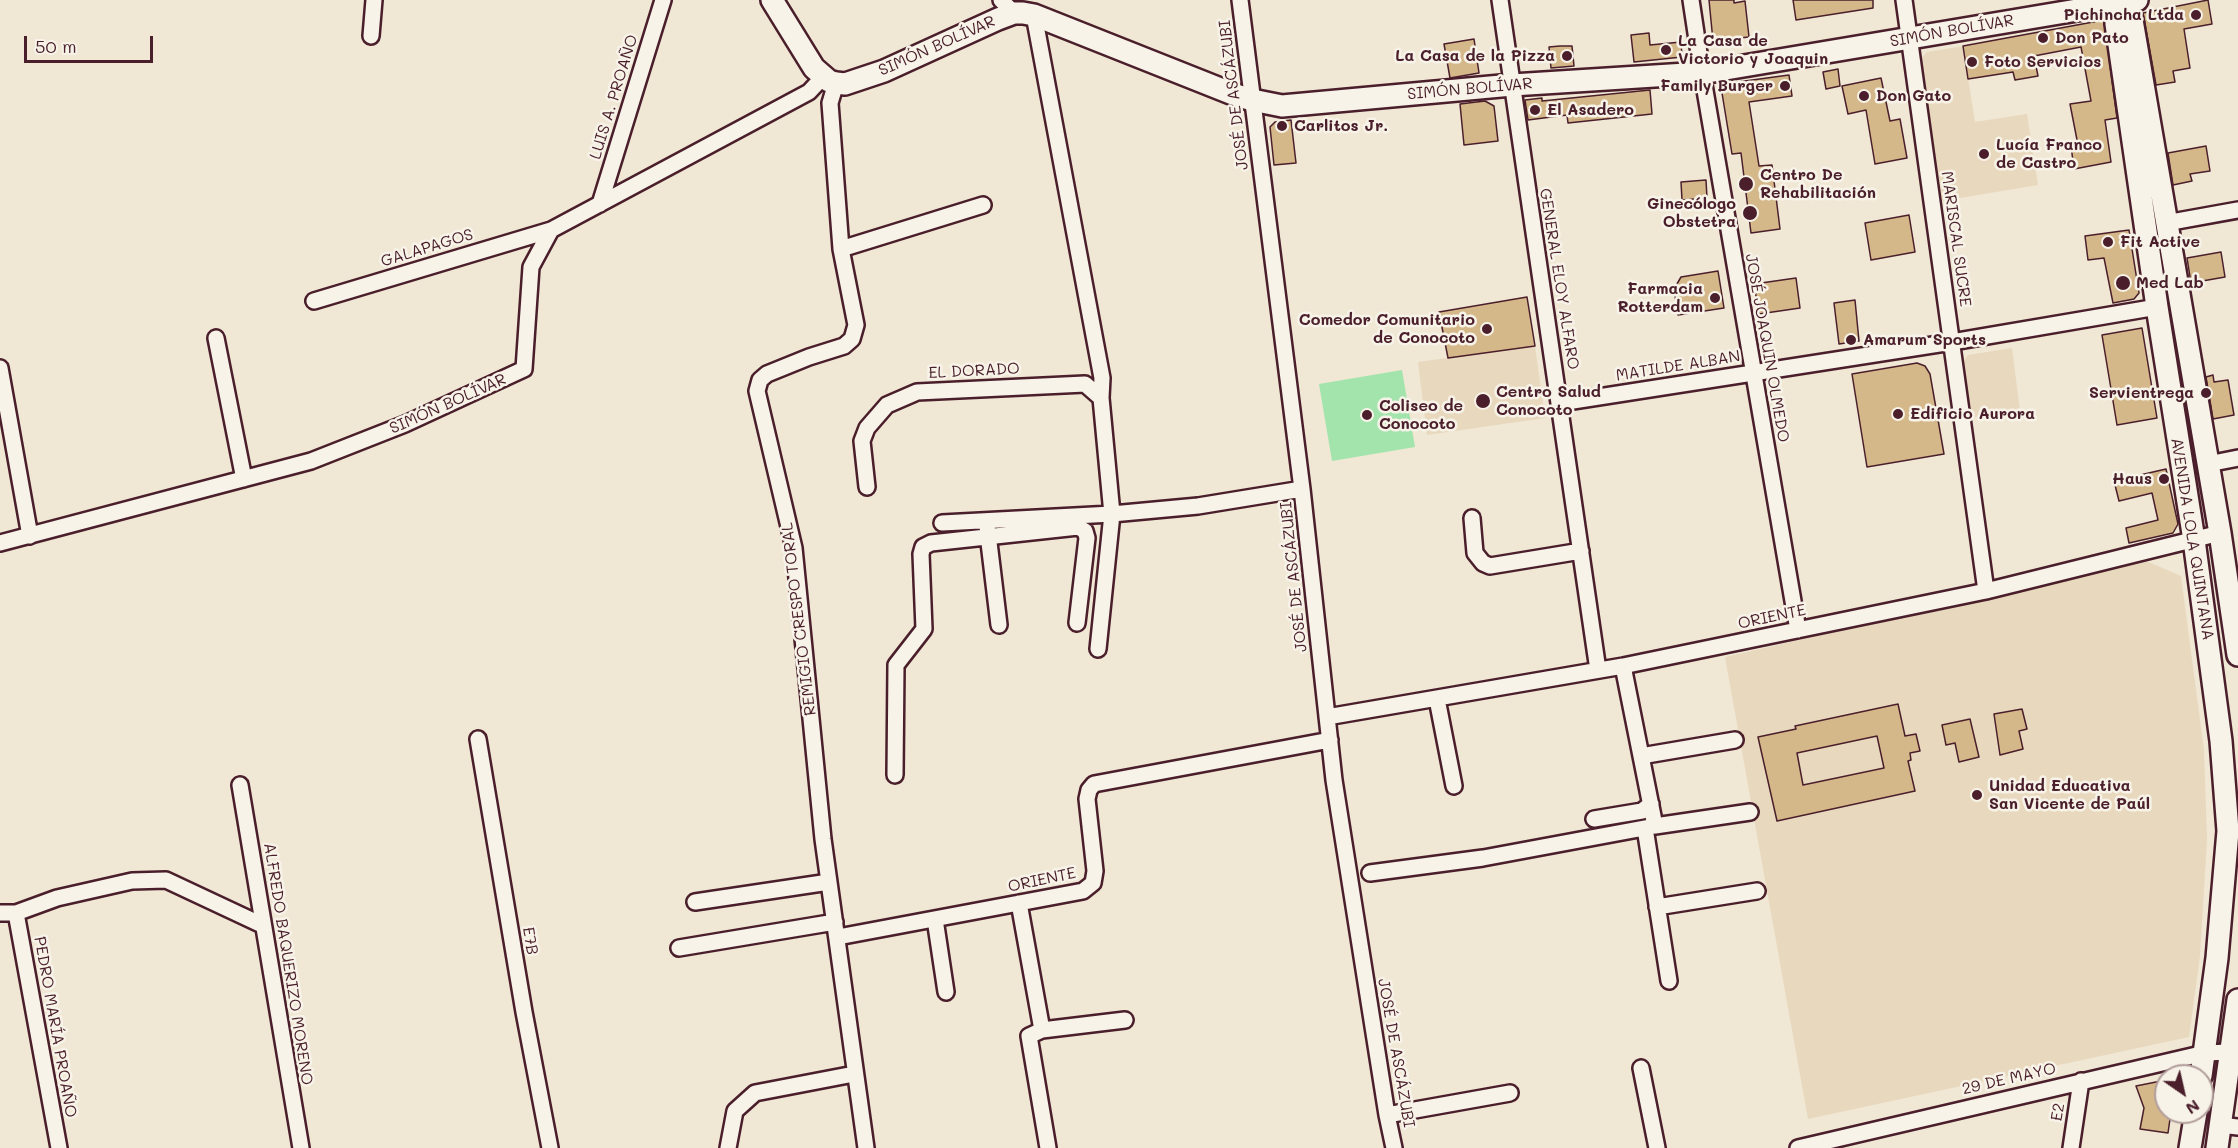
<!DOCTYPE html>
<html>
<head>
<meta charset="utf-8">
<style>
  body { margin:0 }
  #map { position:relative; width:2238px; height:1148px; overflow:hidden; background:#f0e7d5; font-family:Mali,sans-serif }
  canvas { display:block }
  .north { position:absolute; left:2154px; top:1064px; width:60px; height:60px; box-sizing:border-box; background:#f7f3e8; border:2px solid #b29e9c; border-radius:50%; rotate:146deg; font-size:16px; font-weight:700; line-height:24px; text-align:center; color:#4a1f2b }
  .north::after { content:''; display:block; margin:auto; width:21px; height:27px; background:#4a1f2b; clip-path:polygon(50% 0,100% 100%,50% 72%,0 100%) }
  .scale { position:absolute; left:24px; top:36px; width:129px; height:27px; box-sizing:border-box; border:3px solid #4a1f2b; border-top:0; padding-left:8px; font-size:18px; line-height:21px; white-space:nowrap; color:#4a1f2b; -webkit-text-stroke:4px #f7f3e8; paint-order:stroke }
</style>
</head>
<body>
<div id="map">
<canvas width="2238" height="1148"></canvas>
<div class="north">N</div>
<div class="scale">50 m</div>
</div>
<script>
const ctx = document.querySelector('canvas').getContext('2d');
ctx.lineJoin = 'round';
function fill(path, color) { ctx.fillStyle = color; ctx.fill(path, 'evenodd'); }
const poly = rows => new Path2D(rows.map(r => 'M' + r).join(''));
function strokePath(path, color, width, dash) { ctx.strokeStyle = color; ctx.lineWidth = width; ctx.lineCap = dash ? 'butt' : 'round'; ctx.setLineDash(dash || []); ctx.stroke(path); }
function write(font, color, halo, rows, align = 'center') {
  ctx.font = font + ' Mali,sans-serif'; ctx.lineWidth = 5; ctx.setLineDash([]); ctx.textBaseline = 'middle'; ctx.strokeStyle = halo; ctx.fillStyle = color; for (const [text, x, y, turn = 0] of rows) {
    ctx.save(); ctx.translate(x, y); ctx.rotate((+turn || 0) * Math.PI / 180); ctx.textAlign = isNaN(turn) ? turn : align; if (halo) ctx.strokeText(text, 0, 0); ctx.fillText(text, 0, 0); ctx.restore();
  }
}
const built = poly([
  [1963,46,1975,122,2027,114,2038,185,1942,201,1920,59,1927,52],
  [1535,346,1545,418,1427,435,1418,362],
  [2012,348,2020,411,1970,418,1962,363,1968,355],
  [2146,561,2181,576,2204,750,2207,840,2200,956,2189,1037,1808,1119,1725,657]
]);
const green = poly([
  [1402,370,1415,447,1332,461,1319,384]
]);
const building = poly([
  [1709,0,1734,0,1734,3,1745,1,1749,37,1713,41,1709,0],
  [1793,0,1873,0,1873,8,1796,20,1793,0],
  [2208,0,2212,24,2184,29,2190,68,2173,71,2175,82,2156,85,2143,13,2208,0],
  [2104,20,2117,118,2105,120,2111,162,2074,169,2071,146,2078,145,2070,104,2091,101,2081,47,2034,56,2038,76,2015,80,2013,72,1968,79,1963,46,2104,20],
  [1649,33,1650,45,1681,42,1682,57,1634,62,1631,35,1649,33],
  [1474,39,1479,73,1450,78,1444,44,1474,39],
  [1560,46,1572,46,1574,66,1551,68,1549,47,1560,46],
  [1838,69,1840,86,1826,89,1823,72,1838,69],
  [1789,75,1792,96,1749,102,1759,166,1772,165,1780,229,1751,233,1741,153,1732,154,1722,93,1724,86,1730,83,1789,75],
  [1881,78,1890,121,1900,119,1907,158,1875,164,1866,110,1848,114,1842,86,1881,78],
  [1650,90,1652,114,1568,123,1567,115,1528,120,1525,100,1542,98,1542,101,1650,90],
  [1485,101,1494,106,1498,141,1464,145,1460,104,1485,101],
  [1291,120,1296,163,1274,165,1270,127,1275,122,1291,120],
  [2206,146,2210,171,2190,174,2192,181,2173,185,2168,153,2206,146],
  [1706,180,1707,198,1682,200,1681,182,1706,180],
  [1909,215,1915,252,1871,260,1865,223,1909,215],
  [2129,230,2139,293,2134,299,2113,303,2104,258,2088,260,2085,236,2129,230],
  [2221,252,2225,277,2191,283,2187,258,2221,252],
  [1718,271,1724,308,1678,315,1674,289,1681,277,1718,271],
  [1796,278,1800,308,1759,314,1754,284,1796,278],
  [1527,297,1535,346,1448,358,1439,312,1527,297],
  [1855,300,1859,341,1839,344,1834,303,1855,300],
  [2142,328,2157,418,2117,425,2102,335,2142,328],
  [1917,363,1925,366,1930,374,1944,454,1867,467,1852,374,1917,363],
  [2213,375,2214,382,2228,380,2234,415,2213,419,2206,377,2213,375],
  [2166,469,2178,524,2173,533,2129,543,2126,528,2158,520,2152,493,2119,501,2114,481,2166,469],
  [1898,704,1905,736,1916,734,1920,751,1910,753,1911,760,1908,761,1915,791,1777,821,1758,737,1796,729,1795,726,1898,704],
  [1877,736,1884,768,1803,785,1797,753,1877,736],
  [2022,709,2027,729,2019,731,2023,749,2000,755,1994,714,2022,709],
  [1970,719,1979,757,1959,762,1955,743,1946,745,1942,725,1970,719],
  [2166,1080,2166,1112,2171,1112,2168,1133,2140,1129,2144,1108,2136,1086,2166,1080]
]);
const street = poly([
  [1001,0,1014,13],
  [1240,0,1302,489,1334,780,1387,1115,1394,1148],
  [1500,0,1598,670],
  [1691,0,1702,73,1798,630],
  [1904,0,1986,591],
  [1034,15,1102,378,1101,398],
  [371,36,374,0],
  [836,83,830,103,841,249,856,325,852,339,844,346,809,357,767,374,760,380,757,391,794,548,823,839,866,1148],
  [600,204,663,0],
  [2166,223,2238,210],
  [841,249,983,205],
  [314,301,551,230],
  [216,338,244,479],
  [0,368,30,536],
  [1560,403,1952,342,2157,307],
  [2208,464,2238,458],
  [867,487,862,441,867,428,887,405,917,392,1085,384,1101,398,1112,514,1098,649],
  [1472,518,1475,553,1483,563,1490,566,1581,551],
  [942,523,1112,514,1198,506,1302,489],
  [987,526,999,625],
  [0,543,311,461,405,424,524,369,531,267,551,230,809,92,823,77],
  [1623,666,1655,826],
  [1437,699,1454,786],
  [1327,717,1623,666,1986,591,2220,533],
  [478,739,524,1012,550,1148],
  [1641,756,1735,740],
  [895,775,896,665,924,629,921,554,923,547,931,543,1078,527,1085,531,1087,538,1077,623],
  [240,785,301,1148],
  [1594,819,1642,811,1651,804],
  [1645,828,1669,981],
  [1370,873,1483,858,1655,826,1750,812],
  [695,902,829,882],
  [1019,903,1042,1030],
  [1657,907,1757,891],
  [0,913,16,913,57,898,132,881,166,880,262,925],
  [16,913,59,1148],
  [935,919,946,992],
  [838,937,1083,891,1093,883,1095,871,1087,799,1089,790,1094,784,1330,740],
  [679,948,835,922],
  [1641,1068,1657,1148],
  [1387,1115,1510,1093],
  [2220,1125,2238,1127],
  [728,1148,735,1111,755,1093,854,1074],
  [1048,1148,1029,1036,1042,1030,1125,1020],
  [1798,1148,2205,1053,2230,1052],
  [2071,1148,2081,1081]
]);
const secondary = poly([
  [772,0,814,68,829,81,836,83,845,84,884,71,998,19,1014,13,1023,13,1034,15,1233,94,1252,100,1282,106,1512,85,1702,73,2137,0],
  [2120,0,2116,24,2157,307,2194,540,2221,741,2228,831,2217,958,2201,1076],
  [2121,3,2132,20,2220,533,2238,655],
  [2190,1148,2196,1112],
  [2217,1148,2238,1000]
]);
const markers = [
  [2196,15,6,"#4a1f2b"],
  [2043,38,6,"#4a1f2b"],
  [1666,50,6,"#4a1f2b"],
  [1567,56,6,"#4a1f2b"],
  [1972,62,6,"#4a1f2b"],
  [1785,86,6,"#4a1f2b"],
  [1864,96,6,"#4a1f2b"],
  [1535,110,6,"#4a1f2b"],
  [1282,126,6,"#4a1f2b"],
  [1984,154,6,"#4a1f2b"],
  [1746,184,8,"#4a1f2b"],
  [1750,213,8,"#4a1f2b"],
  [2108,242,6,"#4a1f2b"],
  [2123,283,8,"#4a1f2b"],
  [1715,298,6,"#4a1f2b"],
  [1487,329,6,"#4a1f2b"],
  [1851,340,6,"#4a1f2b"],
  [2206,393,6,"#4a1f2b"],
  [1483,401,8,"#4a1f2b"],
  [1898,414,6,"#4a1f2b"],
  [1367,415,6,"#4a1f2b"],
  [2164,479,6,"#4a1f2b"],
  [1977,795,6,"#4a1f2b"]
];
const poiNames = [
  ["Pichincha Ltda",2184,15,"right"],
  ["Don Pato",2055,38],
  ["La Casa de",1678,41],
  ["Victorio y Joaquin",1678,59],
  ["La Casa de la Pizza",1555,56,"right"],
  ["Foto Servicios",1984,62],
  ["Family Burger",1773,86,"right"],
  ["Don Gato",1876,96],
  ["El Asadero",1547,110],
  ["Carlitos Jr.",1294,126],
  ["Lucía Franco",1996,145],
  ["de Castro",1996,163],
  ["Centro De",1760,175],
  ["Rehabilitación",1760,193],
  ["Ginecólogo",1736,204,"right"],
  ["Obstetra",1736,222,"right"],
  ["Fit Active",2120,242],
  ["Med Lab",2136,283],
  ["Farmacia",1703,289,"right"],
  ["Rotterdam",1703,307,"right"],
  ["Comedor Comunitario",1475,320,"right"],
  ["de Conocoto",1475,338,"right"],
  ["Amarum Sports",1863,340],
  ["Centro Salud",1496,392],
  ["Conocoto",1496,410],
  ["Servientrega",2194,393,"right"],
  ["Coliseo de",1379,406],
  ["Conocoto",1379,424],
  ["Edificio Aurora",1910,414],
  ["Haus",2152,479,"right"],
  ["Unidad Educativa",1989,786],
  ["San Vicente de Paúl",1989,804]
];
const streetNames = [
  ["SIMÓN BOLÍVAR",1952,31,-10],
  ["SIMÓN BOLÍVAR",937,46,-24],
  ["SIMÓN BOLÍVAR",1470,89,-5],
  ["JOSÉ DE ASCÁZUBI",1234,95,-97],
  ["LUIS A. PROAÑO",614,97,-73],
  ["MARISCAL SUCRE",1956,239,82],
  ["GALAPAGOS",427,248,-17],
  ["GENERAL ELOY ALFARO",1559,279,81],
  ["JOSÉ JOAQUIN OLMEDO",1767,348,80],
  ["MATILDE ALBAN",1678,366,-9],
  ["EL DORADO",974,371,-3],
  ["SIMÓN BOLÍVAR",448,404,-24],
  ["AVENIDA LOLA QUINTANA",2192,539,81],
  ["JOSÉ DE ASCÁZUBI",1294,577,-96],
  ["ORIENTE",1772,617,-12],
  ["REMIGIO CRESPO TORAL",799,619,-97],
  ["ORIENTE",1042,880,-12],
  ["E7B",530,941,80],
  ["ALFREDO BAQUERIZO MORENO",288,964,81],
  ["PEDRO MARÍA PROAÑO",55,1027,80],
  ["JOSÉ DE ASCÁZUBI",1396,1053,80],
  ["29 DE MAYO",2009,1079,-13],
  ["E2",2058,1112,-81]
];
fill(built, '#e8d9be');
fill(green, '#a3e4ad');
fill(building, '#d5b889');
strokePath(building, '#4a1f2b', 1.5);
strokePath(street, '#4a1f2b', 20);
strokePath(secondary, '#4a1f2b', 26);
strokePath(street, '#f7f3e8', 15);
strokePath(secondary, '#f7f3e8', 21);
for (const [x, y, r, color] of markers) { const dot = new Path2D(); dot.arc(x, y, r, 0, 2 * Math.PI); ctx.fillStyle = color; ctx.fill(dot); strokePath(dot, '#f7f3e8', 2); }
write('bold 16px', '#4a1f2b', '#f7f3e8', poiNames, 'left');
write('16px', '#4a1f2b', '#f7f3e8', streetNames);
</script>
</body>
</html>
